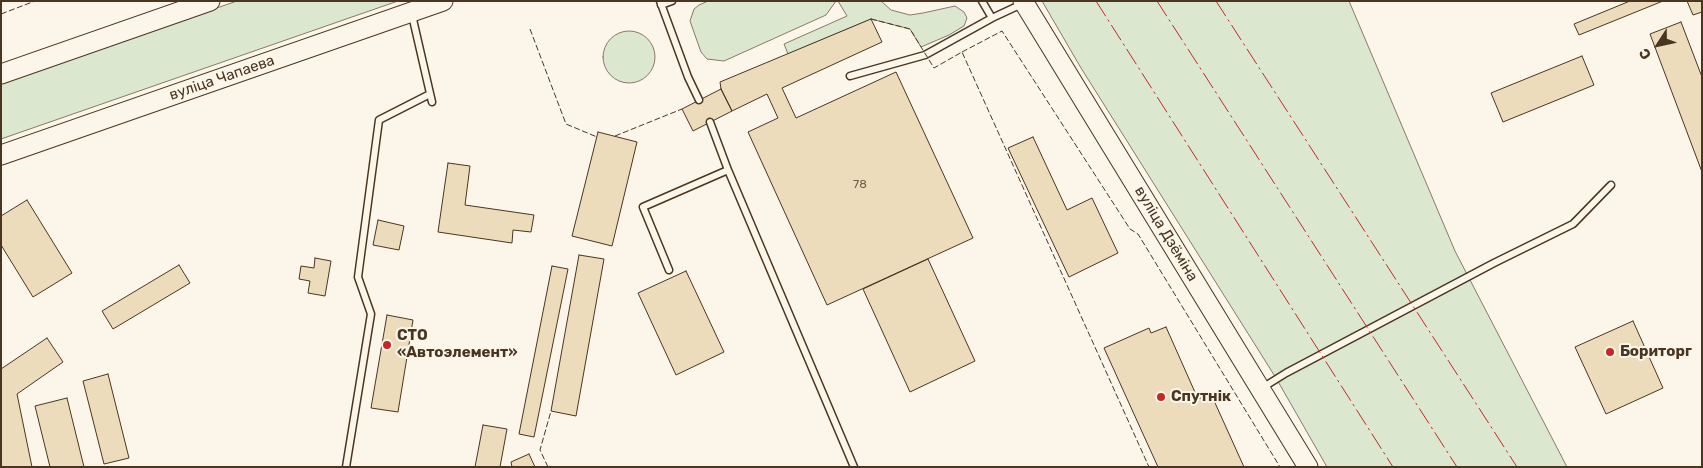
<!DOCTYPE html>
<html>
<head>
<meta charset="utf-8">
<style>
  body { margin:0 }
  #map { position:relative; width:1703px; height:468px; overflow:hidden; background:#fbf6e9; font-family:Rubik,sans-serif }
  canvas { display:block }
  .frame { position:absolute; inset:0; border:2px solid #4a3520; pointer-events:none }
  .north { position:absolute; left:1633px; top:20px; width:50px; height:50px; -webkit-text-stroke:4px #fbf6e9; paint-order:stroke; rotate:235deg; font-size:14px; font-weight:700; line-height:20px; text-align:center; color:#4a3520 }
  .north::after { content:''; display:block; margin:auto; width:18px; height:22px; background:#4a3520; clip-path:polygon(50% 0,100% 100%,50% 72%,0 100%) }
</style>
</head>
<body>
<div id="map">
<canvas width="1703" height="468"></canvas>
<div class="frame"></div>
<div class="north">С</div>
</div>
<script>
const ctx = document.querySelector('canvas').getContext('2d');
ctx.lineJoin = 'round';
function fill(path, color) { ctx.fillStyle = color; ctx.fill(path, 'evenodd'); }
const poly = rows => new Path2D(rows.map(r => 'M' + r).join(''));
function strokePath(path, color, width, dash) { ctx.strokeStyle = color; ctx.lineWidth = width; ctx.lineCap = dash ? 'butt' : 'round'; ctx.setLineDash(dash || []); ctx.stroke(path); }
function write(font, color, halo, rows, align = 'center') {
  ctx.font = font + ' Rubik,sans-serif'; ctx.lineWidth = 4; ctx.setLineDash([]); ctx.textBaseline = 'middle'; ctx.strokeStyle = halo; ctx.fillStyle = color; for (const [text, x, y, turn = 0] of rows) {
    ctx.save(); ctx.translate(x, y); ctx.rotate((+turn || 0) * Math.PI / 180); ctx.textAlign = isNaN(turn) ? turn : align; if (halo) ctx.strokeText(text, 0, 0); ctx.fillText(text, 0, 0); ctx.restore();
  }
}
const green = poly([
  [237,1,398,1,1,139,1,83,237,1],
  [708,1,836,1,826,15,724,61,707,59,701,52,690,21,694,9,699,5,708,1],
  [838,1,881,1,891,10,910,15,923,13,955,6,964,12,967,18,964,26,949,35,921,47,910,29,871,19,788,54,784,44,847,16,838,1],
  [1042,1,1349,1,1455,251,1567,467,1327,467,1276,378,1081,68,1042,1],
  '603 57a26 26 0 1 1 52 0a26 26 0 1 1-52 0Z'
]);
const building = poly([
  [1630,1,1663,1,1579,35,1574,24,1630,1],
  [1687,1,1702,1,1702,12,1693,15,1687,1],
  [871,19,882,42,782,88,796,118,896,72,973,238,827,305,748,132,778,118,767,94,732,111,721,89,720,82,871,19],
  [1681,22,1702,77,1702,172,1650,34,1681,22],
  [1582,56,1594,85,1503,122,1491,93,1582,56],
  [721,89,732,111,693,131,682,109,721,89],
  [598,132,637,142,612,246,572,236,598,132],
  [1033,137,1067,210,1092,198,1118,253,1069,277,1008,148,1033,137],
  [448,163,470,166,465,205,534,215,531,232,513,230,512,243,438,232,448,163],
  [27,200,72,273,33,297,1,245,1,216,27,200],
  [378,220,404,226,399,250,373,245,378,220],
  [579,255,604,259,576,416,551,411,579,255],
  [315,258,331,261,325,296,308,293,310,281,299,279,301,266,314,268,315,258],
  [928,259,975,361,910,392,863,289,928,259],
  [179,265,190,283,113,329,102,311,179,265],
  [552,266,568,269,534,437,519,434,552,266],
  [686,271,724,352,676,375,638,293,686,271],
  [387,315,413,320,398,412,371,408,387,315],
  [1633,321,1663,388,1606,414,1575,347,1633,321],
  [1166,327,1198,399,1211,394,1244,467,1158,467,1104,348,1149,328,1151,333,1166,327],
  [47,338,63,362,17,394,32,467,1,467,1,369,47,338],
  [108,374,129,458,104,464,83,381,108,374],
  [67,398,84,467,50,467,35,406,67,398],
  [483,425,507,429,500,467,475,467,483,425],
  [529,454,535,467,512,467,511,462,529,454]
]);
const lane = poly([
  [660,1,688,77,699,100],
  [661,5,672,1],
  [412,15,432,102],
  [992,18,1022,4],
  [850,76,925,55,992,18,982,1],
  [728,170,854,467],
  [669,270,643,207,728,170,710,122],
  [1262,388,1286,373,1494,263,1573,224,1611,185],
  [346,467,371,314,358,277,379,120,430,94]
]);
const secondary = poly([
  [1023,1,1308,467],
  [1,74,210,1],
  [1,155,443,1]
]);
const fence = poly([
  [1,14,35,1],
  [871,19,910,29,934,68,962,52,1149,467],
  [530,29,566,124,597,137],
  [962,52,1002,31,1130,229,1138,234,1280,467],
  [615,136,682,109],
  [548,467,540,450,551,411]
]);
const power = poly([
  [1096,1,1393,467],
  [1157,1,1457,467],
  [1216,1,1517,467]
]);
const markers = [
  [387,345,5,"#c62828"],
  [1610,352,5,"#c62828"],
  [1161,397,5,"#c62828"]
];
const numberNames = [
  ["78",860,185]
];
const streetNames = [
  ["вуліца Чапаева",222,78,-19],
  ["вуліца Дзёміна",1166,234,59]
];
const poiNames = [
  ["СТО",397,336],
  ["«Автоэлемент»",397,353],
  ["Бориторг",1620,352],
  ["Спутнік",1171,397]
];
fill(green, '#dce7d0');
strokePath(green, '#887966', 1);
fill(building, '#ecdcbc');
strokePath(building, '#4a3520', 1);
strokePath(lane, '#4a3520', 9);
strokePath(secondary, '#4a3520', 21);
strokePath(lane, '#fbf6e9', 6);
strokePath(secondary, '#fbf6e9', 19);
strokePath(fence, '#4a3520', 1, [6, 2.5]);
strokePath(power, '#c62828', 1, [18, 4, 2.5, 4]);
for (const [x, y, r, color] of markers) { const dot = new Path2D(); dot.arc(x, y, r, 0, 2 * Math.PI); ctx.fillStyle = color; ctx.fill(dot); strokePath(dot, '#fbf6e9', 2); }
write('12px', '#725f47', null, numberNames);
write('15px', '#4a3520', '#fbf6e9', streetNames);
write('bold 15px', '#4a3520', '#fbf6e9', poiNames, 'left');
</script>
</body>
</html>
